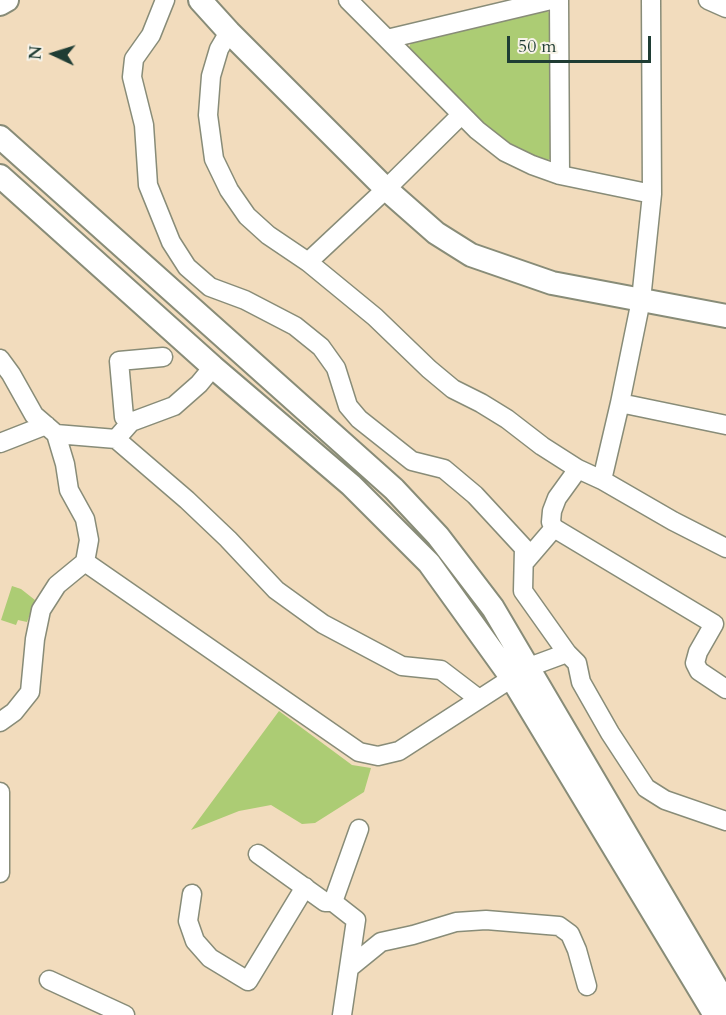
<!DOCTYPE html>
<html>
<head>
<meta charset="utf-8">
<style>
  body { margin:0 }
  #map { position:relative; width:726px; height:1015px; overflow:hidden; background:#f2dcbd; font-family:Cardo,serif }
  canvas { display:block }
  .north { position:absolute; left:24px; top:24px; width:60px; height:60px; -webkit-text-stroke:4px #f7f3e8; paint-order:stroke; rotate:274deg; font-size:16px; font-weight:700; line-height:24px; text-align:center; color:#1f3d34 }
  .north::after { content:''; display:block; margin:auto; width:21px; height:27px; background:#1f3d34; clip-path:polygon(50% 0,100% 100%,50% 72%,0 100%) }
  .scale { position:absolute; left:507px; top:36px; width:144px; height:27px; box-sizing:border-box; border:3px solid #1f3d34; border-top:0; padding-left:8px; font-size:18px; line-height:21px; white-space:nowrap; color:#1f3d34; -webkit-text-stroke:4px #f7f3e8; paint-order:stroke }
</style>
</head>
<body>
<div id="map">
<canvas width="726" height="1015"></canvas>
<div class="north">N</div>
<div class="scale">50 m</div>
</div>
<script>
const ctx = document.querySelector('canvas').getContext('2d');
ctx.lineJoin = 'round';
function fill(path, color) { ctx.fillStyle = color; ctx.fill(path, 'evenodd'); }
const poly = rows => new Path2D(rows.map(r => 'M' + r).join(''));
function strokePath(path, color, width, dash) { ctx.strokeStyle = color; ctx.lineWidth = width; ctx.lineCap = dash ? 'butt' : 'round'; ctx.setLineDash(dash || []); ctx.stroke(path); }
const green = poly([
  [544,9,551,14,552,158,544,162,507,146,481,125,408,51,411,42],
  [12,586,21,589,35,600,27,622,18,620,16,625,1,620],
  [279,711,352,765,371,768,364,792,315,823,302,824,271,805,239,811,191,830]
]);
const minor = poly([
  [165,0,151,35,134,59,132,77,144,125,148,185,171,242,187,267,210,287,245,300,295,326,321,347,336,368,348,406,359,419,412,461,444,469,475,495,524,548,523,591,567,653,577,663,581,682,610,733,646,788,665,800,726,821],
  [348,0,387,39,551,0],
  [559,0,560,175],
  [651,0,652,194,641,300,620,403,602,480,673,521,726,548],
  [708,0,726,8],
  [229,32,219,49,211,76,208,115,214,159,229,190,247,216,268,235,308,262,375,317,429,369,453,389,481,403,507,419,542,446,578,469,602,480],
  [387,39,477,130,505,152,532,165,560,175,652,194],
  [308,262,386,189,461,115],
  [0,359,11,374,34,415,56,434,65,464,69,490,85,519,89,540,85,562,57,585,41,610,35,639,30,692,14,712,0,722],
  [620,403,726,425],
  [131,422,124,417,119,361,163,357],
  [56,434,116,439,187,500,228,539,276,590,323,624,402,666,441,670,479,699],
  [116,439,131,422,174,406,199,384,213,367],
  [0,443,46,425],
  [554,528,551,522,552,511,557,498,578,469],
  [85,562,359,752,378,756,399,751,529,667,567,653],
  [524,563,554,528,714,624,698,652,695,663,699,671,726,689],
  [0,792,0,873],
  [258,854,325,902,333,902,356,920,342,1015],
  [192,894,188,921,195,941,210,958,248,981,305,887],
  [333,902,359,829],
  [349,968,381,942,413,935,456,922,486,920,559,926,570,934,577,950,587,986],
  [49,980,125,1015]
]);
const tertiary = poly([
  [200,0,229,32,386,189,436,233,471,255,552,283,726,316],
  [0,4,7,0],
  [0,137,394,489,438,536,493,608,726,1004],
  [0,176,213,367,351,485,429,563,511,677,715,1015]
]);
fill(green, '#accc74');
strokePath(minor, '#888c78', 21);
strokePath(tertiary, '#888c78', 26);
strokePath(minor, '#fff', 18);
strokePath(tertiary, '#fff', 22);
</script>
</body>
</html>
